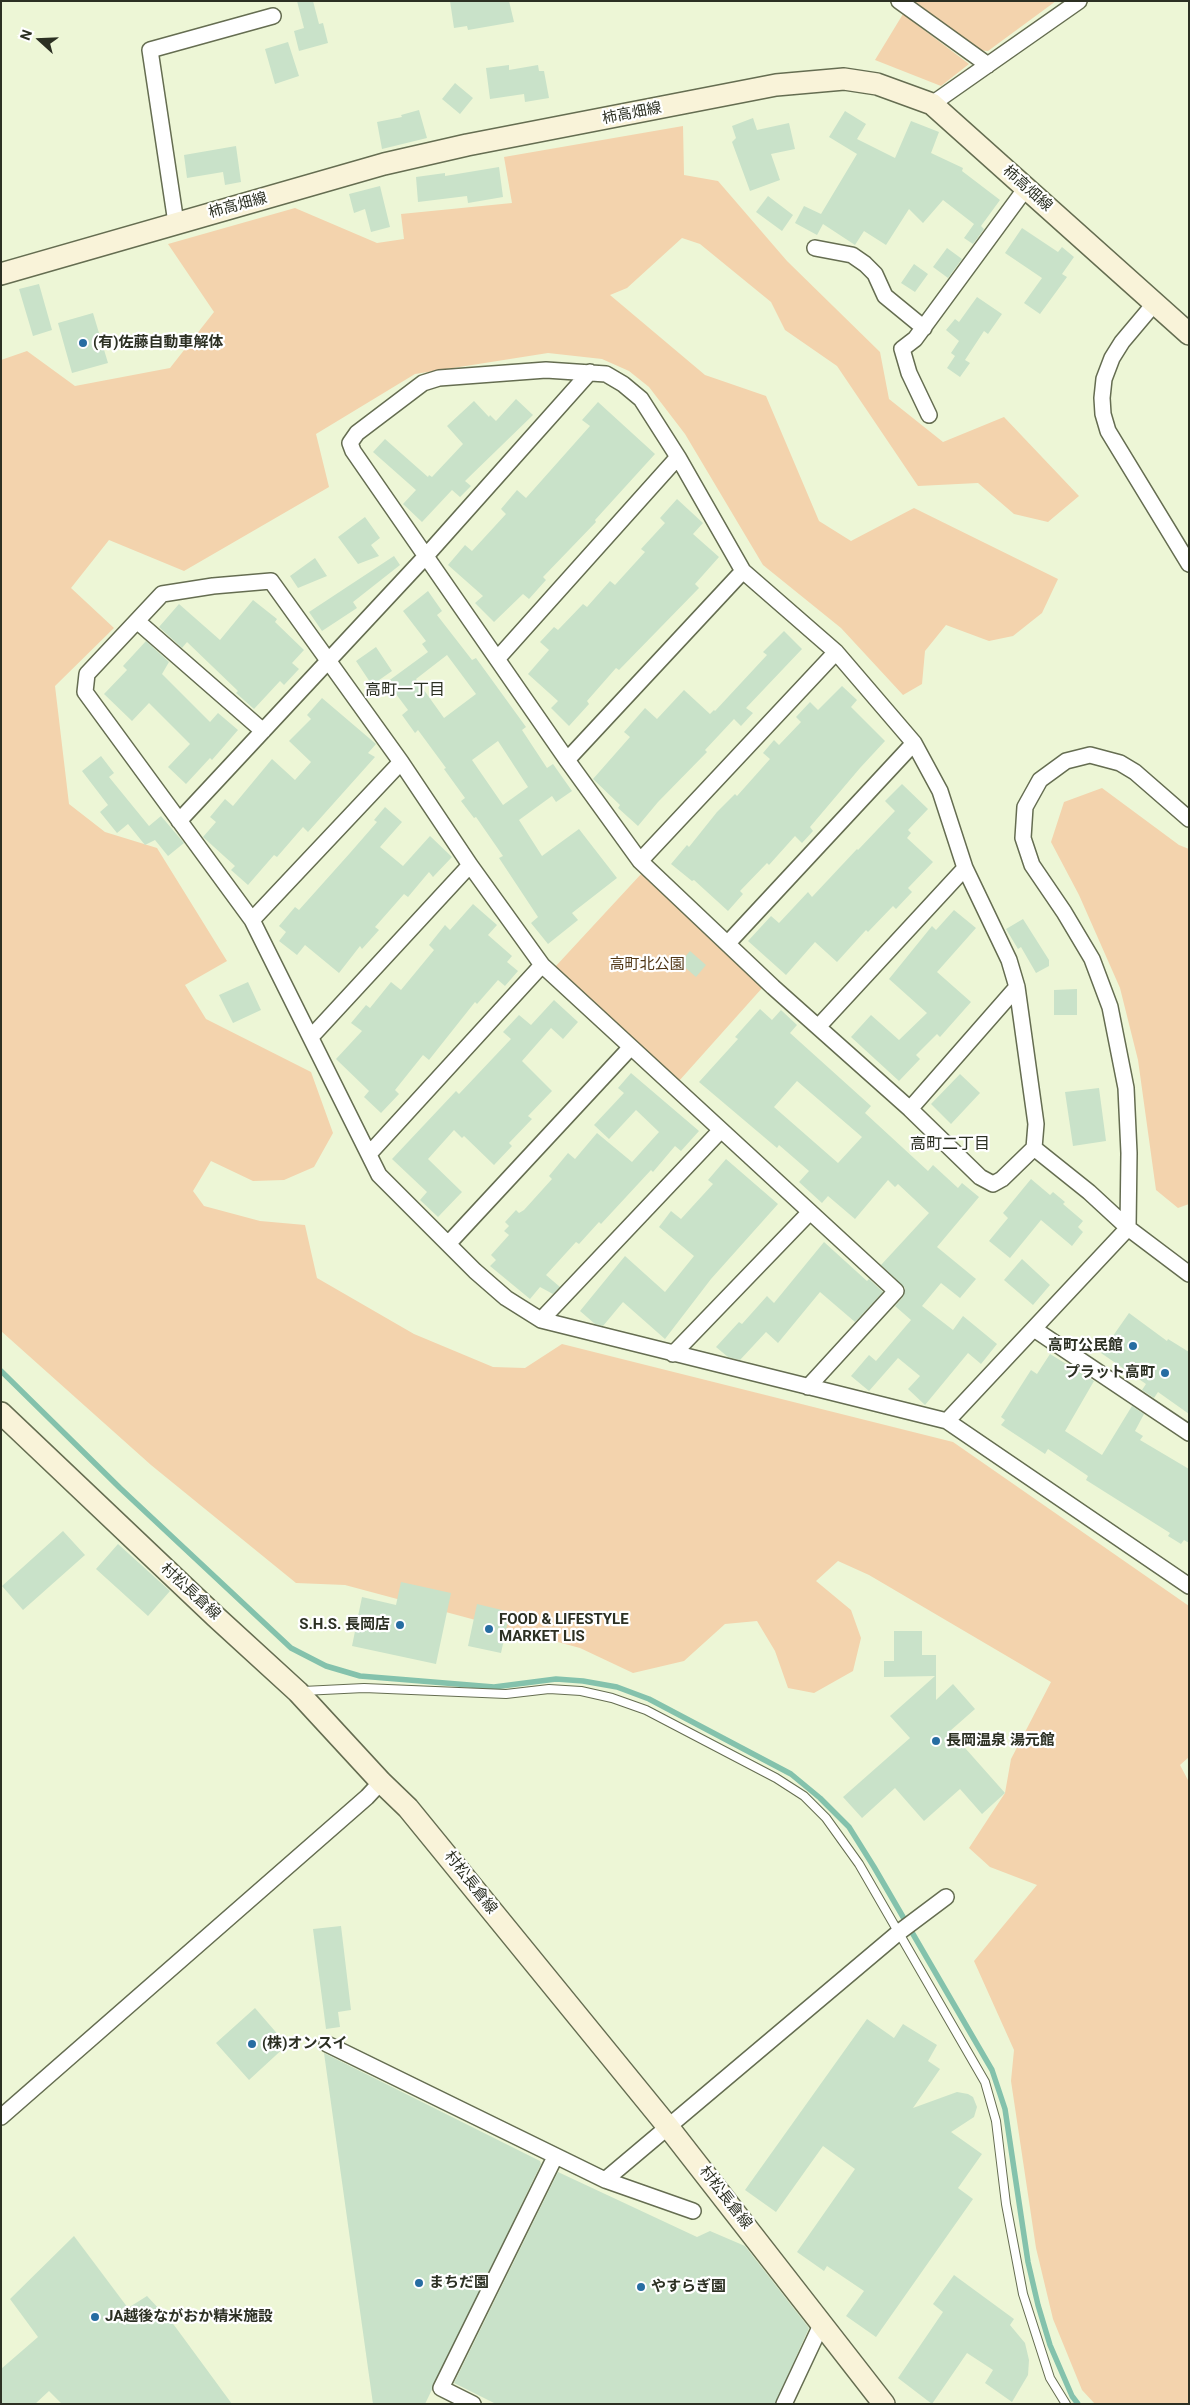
<!DOCTYPE html>
<html>
<head>
<meta charset="utf-8">
<style>
  body { margin:0 }
  #map { position:relative; width:1190px; height:2405px; overflow:hidden; background:#edf6d6; font-family:Roboto,sans-serif }
  canvas { display:block }
  .frame { position:absolute; inset:0; border:2px solid #2c3023; pointer-events:none }
  .north { position:absolute; left:15px; top:15px; width:50px; height:50px; -webkit-text-stroke:4px #fff; paint-order:stroke; rotate:290deg; font-size:14px; font-weight:700; line-height:20px; text-align:center; color:#2c3023 }
  .north::after { content:''; display:block; margin:auto; width:18px; height:22px; background:#2c3023; clip-path:polygon(50% 0,100% 100%,50% 72%,0 100%) }
</style>
</head>
<body>
<div id="map">
<canvas width="1190" height="2405"></canvas>
<div class="frame"></div>
<div class="north">N</div>
</div>
<script>
const ctx = document.querySelector('canvas').getContext('2d');
ctx.lineJoin = 'round';
function fill(path, color) { ctx.fillStyle = color; ctx.fill(path, 'evenodd'); }
const poly = rows => new Path2D(rows.map(r => 'M' + r).join(''));
function strokePath(path, color, width, dash) { ctx.strokeStyle = color; ctx.lineWidth = width; ctx.lineCap = dash ? 'butt' : 'round'; ctx.setLineDash(dash || []); ctx.stroke(path); }
function write(font, color, halo, rows, align = 'center') {
  ctx.font = font + ' Roboto,"Noto Sans JP",sans-serif'; ctx.lineWidth = 4.5; ctx.setLineDash([]); ctx.textBaseline = 'middle'; ctx.strokeStyle = halo; ctx.fillStyle = color; for (const [text, x, y, turn = 0] of rows) {
    ctx.save(); ctx.translate(x, y); ctx.rotate((+turn || 0) * Math.PI / 180); ctx.textAlign = isNaN(turn) ? turn : align; if (halo) ctx.strokeText(text, 0, 0); ctx.fillText(text, 0, 0); ctx.restore();
  }
}
const green = poly([
  [912,1,1056,1,988,51,975,50],
  [903,14,969,64,941,86,875,60],
  [683,126,684,175,718,181,787,261,880,352,889,399,943,442,1004,417,1079,496,1048,522,1014,514,978,483,918,486,837,366,785,330,771,302,700,244,682,238,627,288,610,295,705,375,766,396,819,521,851,541,914,508,1058,579,1042,613,1013,636,989,641,946,625,925,651,922,684,903,695,841,628,763,565,685,434,649,387,629,371,602,359,548,353,415,374,316,434,329,487,184,571,109,540,71,588,114,628,55,686,69,804,105,832,157,848,227,961,185,985,206,1019,311,1072,333,1133,314,1167,284,1180,253,1181,211,1161,193,1191,204,1206,260,1221,305,1225,317,1278,414,1334,493,1367,525,1368,562,1344,953,1442,1189,1606,1189,1757,1180,1765,1189,1782,1189,2404,1095,2404,1082,2390,1053,2319,1036,2248,1011,2081,1014,2050,974,1961,1037,1885,990,1867,969,1848,1005,1793,1011,1759,1051,1682,869,1575,838,1561,816,1581,851,1610,861,1638,853,1671,814,1693,788,1688,775,1651,757,1621,725,1624,684,1661,633,1673,580,1648,345,1585,296,1583,151,1465,1,1331,1,360,27,351,75,386,170,368,214,312,168,244,295,208,377,243,404,239,401,214,512,203,504,157],
  [1102,788,1179,845,1189,849,1189,1204,1178,1208,1156,1190,1138,1060,1120,988,1079,895,1051,842,1064,802],
  [642,873,763,987,679,1081,555,967]
]);
const stream = poly([
  [1,1371,120,1488,291,1648,326,1666,360,1676,494,1687,556,1679,583,1681,617,1687,649,1699,791,1774,820,1798,849,1827,874,1867,992,2070,1005,2109,1028,2262,1038,2305,1050,2345,1072,2396,1078,2404]
]);
const building = poly([
  [297,1,313,1,319,24,323,23,328,43,299,51,294,31,304,28],
  [450,1,509,1,514,22,468,30,467,26,454,28],
  [288,42,299,76,275,84,265,49],
  [509,65,509,70,538,65,539,71,544,71,549,98,525,102,524,94,490,99,486,68],
  [455,83,473,98,460,114,442,99],
  [419,110,427,138,382,149,377,122,402,117,401,115],
  [845,111,866,124,857,139,895,158,911,121,939,132,931,153,963,168,962,171,1000,200,981,226,984,229,973,244,964,238,974,224,943,200,923,223,909,209,886,245,864,231,855,245,823,224,817,235,795,223,804,206,821,214,857,154,829,137],
  [753,118,757,130,789,123,795,149,771,154,780,180,750,191,732,142,736,138,732,126],
  [236,146,241,182,225,185,223,172,187,178,184,155],
  [499,167,503,197,468,203,467,196,418,202,416,177,445,173,445,176],
  [380,186,390,227,371,232,365,209,354,213,349,194],
  [768,196,793,215,782,231,756,212],
  [1022,228,1058,252,1062,247,1074,257,1062,274,1067,277,1040,314,1024,303,1042,278,1005,253],
  [947,248,962,259,948,278,933,267],
  [914,264,928,274,915,292,901,283],
  [39,284,52,330,33,336,19,289],
  [977,297,1002,314,988,334,984,331,965,360,970,363,960,377,947,368,955,356,951,353,959,341,946,330,955,319,959,322],
  [93,313,108,363,72,373,58,323],
  [516,399,533,415,465,481,471,486,460,497,452,490,422,522,403,504,416,490,373,452,385,439,428,477,429,475,432,477,463,444,447,426,474,401,489,417,490,415,496,421],
  [598,402,655,454,595,520,596,522,543,577,546,580,529,599,523,594,494,622,475,603,483,596,448,565,465,545,472,551,506,514,501,509,517,490,526,498,590,426,582,420],
  [677,499,703,523,693,534,719,557,695,584,699,588,619,670,616,668,587,701,589,704,569,726,551,708,558,701,528,674,549,650,540,642,554,627,558,630,583,604,587,607,610,581,615,585,645,552,641,549,665,523,660,518],
  [365,517,380,538,371,545,379,556,358,564,338,537],
  [394,556,400,565,353,602,357,608,322,631,309,612],
  [315,558,327,576,298,588,290,576],
  [428,591,442,611,437,615,472,660,476,658,526,727,522,730,547,768,553,764,572,791,556,802,552,796,519,820,542,856,579,829,617,878,572,913,578,920,548,944,531,923,538,917,499,858,503,856,476,817,474,818,461,801,465,798,444,769,446,768,418,730,415,733,402,715,408,710,387,682,428,652,422,644,426,641,403,611],
  [447,655,476,694,444,718,416,679],
  [498,741,528,787,503,805,472,760],
  [253,600,277,619,275,622,304,650,292,663,299,669,284,685,280,681,254,709,236,693,238,691,187,642,182,648,159,627,179,604,220,640],
  [784,631,802,649,746,708,753,713,741,726,734,719,705,750,707,752,658,802,638,826,618,808,620,805,593,779,630,737,624,732,645,708,657,719,684,690,710,714,714,710,715,711,767,655,763,652],
  [146,641,169,662,162,674,210,722,218,713,238,730,212,760,210,758,186,784,168,767,190,744,149,703,132,721,104,694,127,670,123,666],
  [376,647,392,671,372,685,356,661],
  [842,686,857,700,851,707,885,741,860,768,810,827,813,831,802,843,795,836,769,865,767,863,740,891,743,894,728,911,694,880,692,881,671,864,687,845,689,847,717,812,735,794,737,796,770,759,763,753,774,740,779,745,801,722,796,717,810,702,818,710],
  [322,698,376,744,368,753,375,757,308,832,303,827,277,857,274,855,248,885,231,870,235,866,203,837,216,822,210,817,225,799,233,806,272,759,295,780,311,762,289,741,311,719,307,715],
  [101,756,114,773,109,777,149,826,161,816,184,843,168,856,155,840,145,845,128,824,117,833,100,812,108,805,82,771],
  [902,784,928,809,908,830,911,833,907,838,933,862,908,888,912,892,896,909,893,906,868,932,866,930,837,962,815,942,786,975,748,941,771,916,779,923,808,892,812,897,857,849,858,850,895,811,885,801],
  [385,807,402,822,380,847,403,866,430,836,452,857,433,877,429,872,408,897,404,894,375,927,379,930,362,949,360,946,339,973,305,945,297,955,279,941,286,932,279,926,295,907,299,910,350,853,377,822,374,820],
  [473,904,497,925,488,935,512,956,507,962,518,971,505,986,498,980,477,1004,475,1002,429,1060,423,1055,395,1090,399,1094,381,1113,364,1097,369,1091,336,1059,362,1031,351,1023,366,1005,370,1008,391,982,401,990,434,950,429,945,445,925,450,930],
  [954,910,976,928,937,972,971,1002,940,1037,937,1034,916,1055,920,1059,899,1081,851,1037,871,1015,899,1040,927,1013,889,979,932,926,936,930],
  [1023,919,1049,960,1049,966,1036,973,1021,947,1018,949,1006,929],
  [690,951,706,965,696,977,680,963],
  [248,982,261,1010,233,1023,219,995],
  [1077,989,1077,1015,1054,1015,1054,990],
  [554,1000,578,1022,563,1039,551,1028,522,1061,552,1091,528,1116,532,1119,509,1143,512,1146,494,1165,464,1136,462,1138,454,1130,428,1159,462,1192,438,1217,420,1200,427,1192,392,1159,456,1091,459,1094,511,1039,503,1032,519,1015,531,1025],
  [760,1009,772,1020,781,1010,797,1025,790,1033,871,1106,865,1113,928,1171,933,1165,958,1188,962,1183,979,1197,937,1247,976,1279,960,1298,941,1283,922,1306,953,1330,963,1316,997,1344,981,1364,968,1353,925,1405,908,1389,920,1376,898,1358,869,1391,851,1376,869,1355,876,1361,911,1320,895,1306,903,1297,905,1288,881,1265,929,1213,898,1184,895,1187,888,1180,855,1219,828,1196,822,1203,799,1182,809,1171,779,1145,777,1148,699,1082,738,1039,735,1037],
  [797,1081,862,1137,838,1163,774,1107],
  [631,1073,699,1131,681,1151,675,1146,653,1172,651,1170,601,1224,599,1222,579,1244,576,1242,546,1275,560,1287,553,1294,540,1287,530,1299,490,1266,496,1260,491,1255,509,1235,504,1231,509,1226,505,1222,516,1210,519,1213,524,1210,552,1179,549,1176,568,1153,575,1159,597,1133,632,1162,659,1132,636,1110,609,1139,594,1125,624,1093,618,1088],
  [960,1074,980,1093,951,1124,931,1104],
  [1099,1088,1106,1141,1073,1146,1065,1092],
  [726,1159,778,1204,711,1279,665,1339,623,1302,603,1326,595,1324,580,1311,625,1256,665,1292,694,1256,659,1227,671,1211,681,1219,713,1184,708,1180],
  [1031,1179,1050,1195,1053,1192,1065,1202,1063,1204,1083,1221,1078,1227,1083,1232,1072,1246,1041,1220,1010,1258,989,1241,1008,1218,1003,1213],
  [824,1242,867,1281,869,1279,883,1292,855,1322,820,1292,778,1343,766,1332,740,1360,728,1357,716,1347,739,1322,742,1324,767,1296,774,1303],
  [1022,1259,1050,1285,1033,1305,1004,1280],
  [1129,1313,1167,1341,1168,1339,1189,1352,1189,1414,1158,1392,1154,1398,1142,1390,1146,1384,1101,1353],
  [1050,1354,1094,1381,1065,1431,1102,1455,1132,1406,1144,1414,1135,1431,1143,1436,1140,1440,1189,1469,1189,1543,1184,1540,1181,1544,1168,1536,1170,1533,1086,1480,1088,1476,1048,1449,1045,1454,1001,1425,1005,1420,1001,1417,1031,1370,1037,1374],
  [63,1531,85,1555,23,1610,2,1586],
  [118,1544,170,1591,148,1616,96,1569],
  [401,1582,451,1593,436,1664,352,1646,362,1597,396,1605],
  [477,1604,510,1612,501,1653,468,1646],
  [894,1631,922,1631,922,1655,936,1655,936,1700,953,1684,975,1709,950,1731,1005,1793,982,1814,960,1789,924,1821,895,1788,862,1818,843,1797,910,1738,890,1716,935,1676,884,1677,884,1661,894,1661],
  [341,1926,351,2010,338,2012,340,2027,326,2029,313,1929],
  [255,2008,287,2045,249,2080,216,2043],
  [867,2019,894,2038,903,2024,937,2045,928,2061,940,2069,913,2108,957,2092,968,2094,973,2097,977,2107,974,2117,951,2132,982,2154,958,2188,973,2199,876,2337,846,2316,864,2291,827,2266,824,2271,797,2252,855,2169,823,2146,776,2212,745,2190],
  [324,2053,540,2161,541,2164,425,2404,373,2404],
  [558,2172,697,2237,710,2231,745,2246,809,2328,775,2404,496,2404,454,2383],
  [74,2236,128,2308,147,2296,174,2325,232,2404,62,2404,49,2391,35,2404,1,2404,1,2369,38,2337,10,2299],
  [954,2275,1014,2319,1010,2325,1025,2343,1029,2360,1028,2375,1012,2402,985,2383,993,2370,967,2353,932,2404,898,2378,943,2312,933,2304]
]);
const service = poly([
  [303,1691,364,1688,506,1694,549,1689,581,1691,612,1698,646,1710,776,1778,804,1796,826,1818,859,1864,985,2082,996,2121,1006,2204,1023,2294,1050,2378,1066,2404]
]);
const minor = poly([
  [899,1,988,65],
  [932,104,1079,1],
  [176,223,150,50,273,16],
  [815,248,852,255,865,264,875,274,885,296,924,328],
  [1154,304,1122,342,1112,358,1104,379,1102,398,1103,414,1108,431,1189,564],
  [546,370,606,374,623,384,641,399,678,457,743,571,836,652,914,743,940,791,965,868,1009,960,1017,987,1036,1124,1034,1148,1002,1179,993,1184,980,1177,910,1109,773,987,640,861,567,760,353,451,350,443,357,433,423,383,439,378,546,370],
  [929,415,909,373,902,349,915,339,1026,188],
  [137,621,263,731],
  [498,658,678,457],
  [567,760,743,571],
  [1189,819,1135,772,1120,763,1090,755,1066,761,1040,780,1025,807,1023,838,1032,865,1064,912,1092,959,1110,1007,1126,1088,1129,1153,1128,1228,1189,1274],
  [179,821,425,557,590,372],
  [640,861,836,652],
  [252,920,401,762],
  [728,943,914,743],
  [818,1027,965,868],
  [311,1037,470,865],
  [910,1109,1017,987],
  [369,1154,542,965],
  [448,1244,631,1047],
  [541,1320,721,1130],
  [1034,1329,1189,1433],
  [673,1354,810,1212],
  [808,1387,896,1291,542,965,470,865,401,762,271,581,213,586,162,594,87,674,85,692,252,920,379,1175,475,1271,506,1298,541,1320,947,1421,1189,1586],
  [947,1421,1128,1228,1089,1192,1034,1148],
  [327,2044,605,2180,898,1933,946,1897],
  [1,2117,367,1797,381,1782],
  [605,2180,693,2211],
  [473,2404,441,2388,555,2157],
  [784,2404,822,2323]
]);
const secondary = poly([
  [1,274,384,164,467,145,776,85,844,79,877,84,932,104,1189,334],
  [1,1413,216,1617,298,1692,381,1782,408,1808,669,2128,884,2404]
]);
const markers = [
  [83,343,5,"#276da2"],
  [1133,1346,5,"#276da2"],
  [1165,1373,5,"#276da2"],
  [400,1625,5,"#276da2"],
  [489,1629,5,"#276da2"],
  [936,1741,5,"#276da2"],
  [252,2044,5,"#276da2"],
  [419,2283,5,"#276da2"],
  [641,2287,5,"#276da2"],
  [95,2317,5,"#276da2"]
];
const streetNames = [
  ["柿高畑線",632,114,-11],
  ["柿高畑線",1027,189,42],
  ["柿高畑線",238,206,-15],
  ["村松長倉線",190,1592,43],
  ["村松長倉線",470,1883,52],
  ["村松長倉線",725,2198,52]
];
const poiNames = [
  ["(有)佐藤自動車解体",93,343],
  ["高町公民館",1123,1346,"right"],
  ["プラット高町",1155,1373,"right"],
  ["FOOD & LIFESTYLE",499,1620],
  ["MARKET LIS",499,1637],
  ["S.H.S. 長岡店",390,1625,"right"],
  ["長岡温泉 湯元館",946,1741],
  ["(株)オンスイ",262,2044],
  ["まちだ園",429,2283],
  ["やすらぎ園",651,2287],
  ["JA越後ながおか精米施設",105,2317]
];
const parkNames = [
  ["高町北公園",647,965]
];
const neighbourhoodNames = [
  ["高町一丁目",405,691],
  ["高町二丁目",950,1145]
];
fill(green, '#f3d3ad');
strokePath(stream, '#84c2ac', 5.5);
fill(building, '#c9e2c9');
strokePath(service, '#656d51', 10);
strokePath(minor, '#656d51', 18);
strokePath(secondary, '#656d51', 24);
strokePath(service, '#fff', 8);
strokePath(minor, '#fff', 15);
strokePath(secondary, '#f9f3d9', 21);
for (const [x, y, r, color] of markers) { const dot = new Path2D(); dot.arc(x, y, r, 0, 2 * Math.PI); ctx.fillStyle = color; ctx.fill(dot); strokePath(dot, '#fff', 2); }
write('15px', '#2c3023', '#fff', streetNames);
write('bold 15px', '#2c3023', '#fff', poiNames, 'left');
write('15px', '#503615', '#fff', parkNames);
write('16px', '#2c3023', '#fff', neighbourhoodNames);
</script>
</body>
</html>
